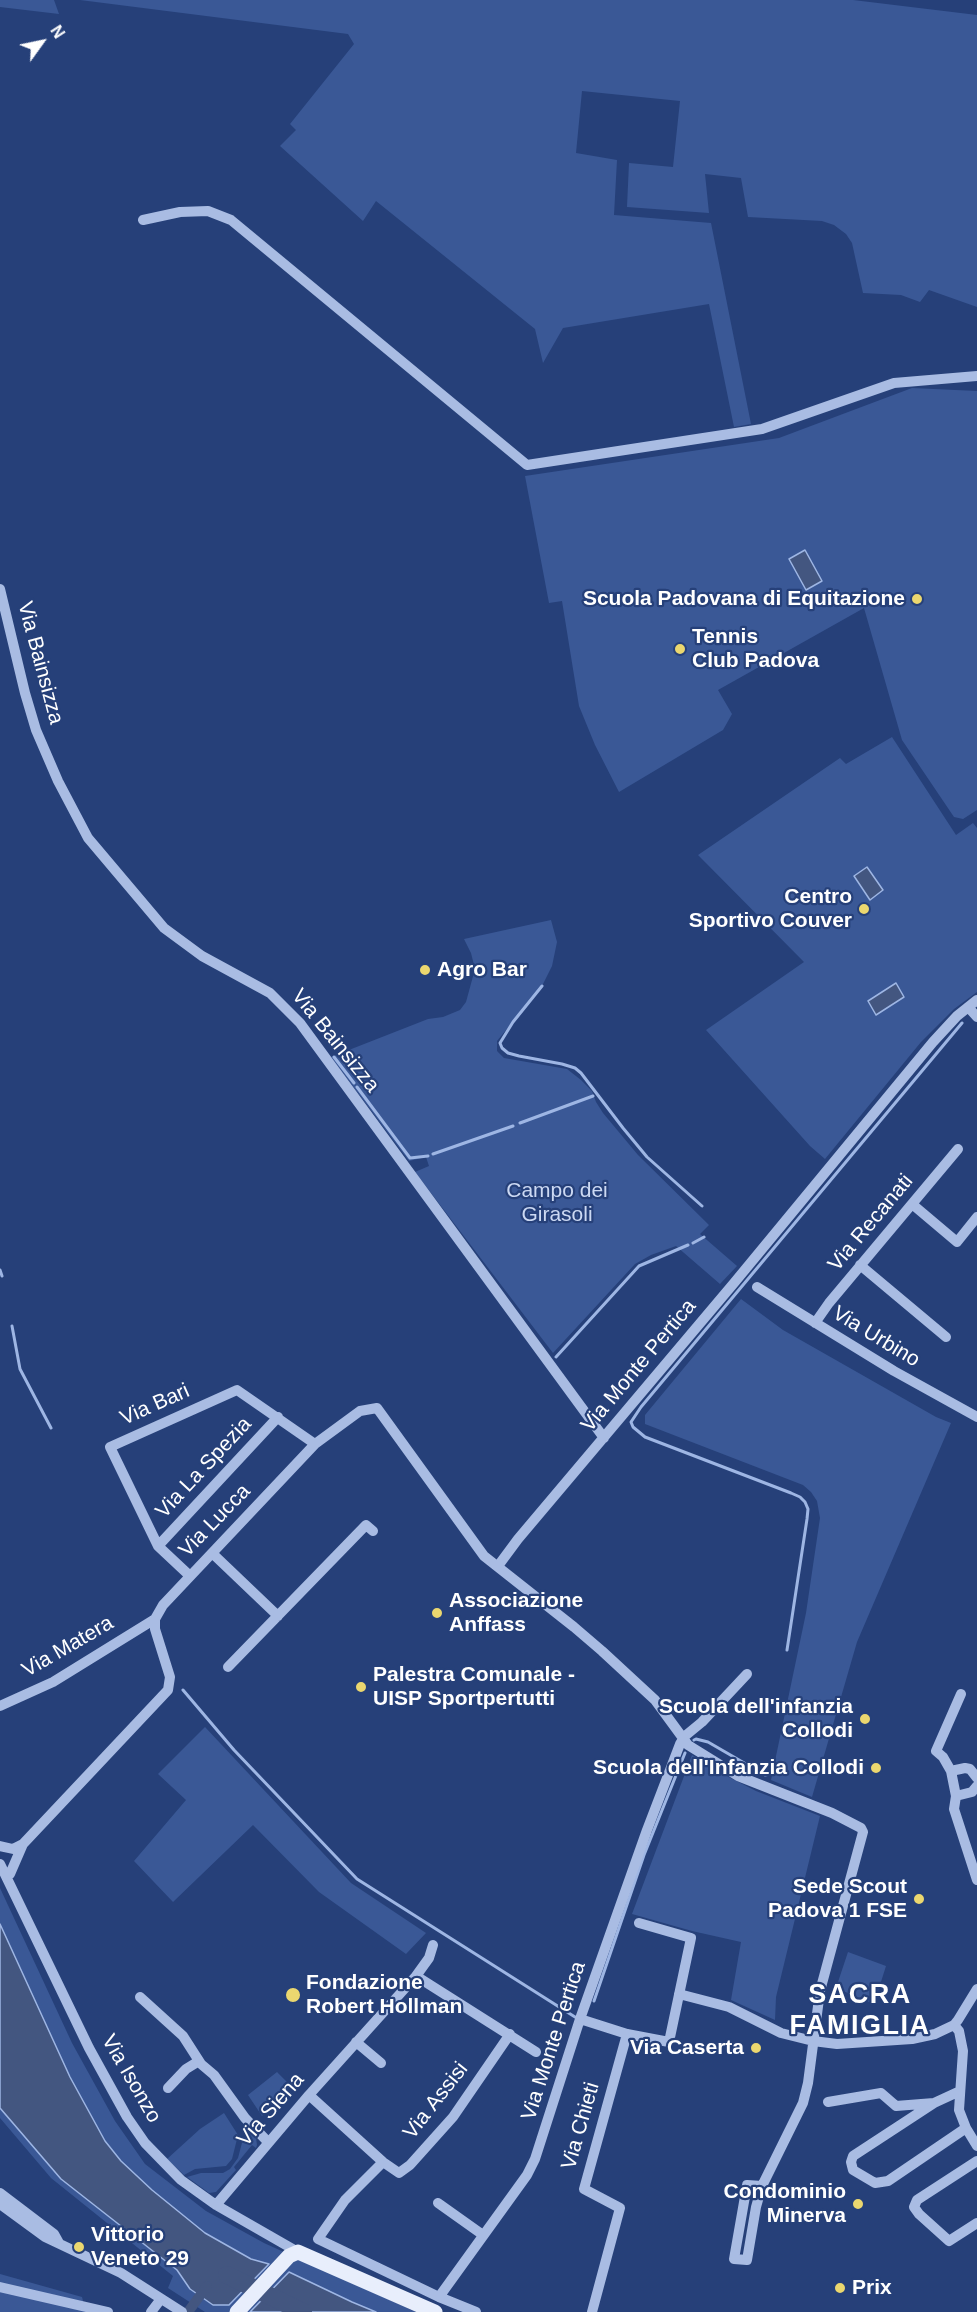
<!DOCTYPE html>
<html>
<head>
<meta charset="utf-8">
<style>
  body { margin:0 }
  #map { position:relative; width:977px; height:2312px; overflow:hidden; background:#264079; font-family:Arial,sans-serif }
  canvas { display:block }
  .north { position:absolute; left:12px; top:12px; width:60px; height:60px; -webkit-text-stroke:4px #264079; paint-order:stroke; rotate:57deg; font-size:16px; font-weight:700; line-height:24px; text-align:center; color:#fff }
  .north::after { content:''; display:block; margin:auto; width:21px; height:27px; background:#fff; clip-path:polygon(50% 0,100% 100%,50% 72%,0 100%) }
</style>
</head>
<body>
<div id="map">
<canvas width="977" height="2312"></canvas>
<div class="north">N</div>
</div>
<script>
const ctx = document.querySelector('canvas').getContext('2d');
ctx.lineJoin = 'round';
function fill(path, color) { ctx.fillStyle = color; ctx.fill(path, 'evenodd'); }
const poly = rows => new Path2D(rows.map(r => 'M' + r).join(''));
function strokePath(path, color, width, dash) { ctx.strokeStyle = color; ctx.lineWidth = width; ctx.lineCap = dash ? 'butt' : 'round'; ctx.setLineDash(dash || []); ctx.stroke(path); }
function write(font, color, halo, rows, align = 'center') {
  ctx.font = font + ' Arial,sans-serif'; ctx.lineWidth = 4.5; ctx.setLineDash([]); ctx.textBaseline = 'middle'; ctx.strokeStyle = halo; ctx.fillStyle = color; for (const [text, x, y, turn = 0] of rows) {
    ctx.save(); ctx.translate(x, y); ctx.rotate((+turn || 0) * Math.PI / 180); ctx.textAlign = isNaN(turn) ? turn : align; if (halo) ctx.strokeText(text, 0, 0); ctx.fillText(text, 0, 0); ctx.restore();
  }
}
const green = poly([
  [0,0,54,0,59,14,0,7],
  [80,0,853,0,977,15,977,307,929,290,920,302,901,295,863,293,852,243,846,234,834,225,822,221,748,217,741,178,705,174,709,213,627,207,629,163,673,167,680,101,582,91,576,153,617,160,614,215,711,223,751,424,734,427,709,304,563,328,543,363,535,329,376,201,363,221,280,146,296,130,290,124,354,44,348,34],
  [912,388,977,391,977,810,963,819,954,817,902,740,864,608,718,690,732,714,723,730,619,792,595,745,579,706,562,601,549,603,525,476,779,438],
  [892,737,956,835,973,823,977,828,977,992,954,1009,921,1042,825,1159,810,1146,706,1030,804,962,698,855,840,758,846,764],
  [551,920,557,942,552,966,542,986,497,1041,497,1051,504,1058,567,1069,581,1080,592,1091,596,1102,603,1113,638,1155,709,1225,700,1234,737,1266,720,1284,676,1246,651,1255,635,1264,553,1353,415,1172,429,1166,426,1157,409,1161,331,1057,428,1019,443,1017,460,1010,466,1002,475,969,471,953,464,939],
  [741,1299,783,1330,936,1417,951,1423,857,1642,812,1797,771,1780,806,1613,820,1518,817,1501,811,1492,803,1485,645,1424,645,1415],
  [205,1727,351,1883,426,1933,406,1954,319,1892,253,1825,173,1902,134,1861,186,1800,158,1774],
  [692,1755,717,1771,756,1791,820,1816,776,1997,775,2020,731,2000,741,1942,692,1931,632,1914],
  [0,1888,72,2043,115,2121,145,2164,206,2211,264,2243,416,2312,205,2312,168,2288,173,2276,51,2178,0,2118],
  [848,1952,886,1966,874,2004,836,1988],
  [277,2072,290,2085,262,2116,248,2095],
  [224,2113,238,2135,232,2159,226,2166,195,2169,184,2175,167,2159,200,2129],
  [249,2131,256,2138,257,2145,256,2148,252,2145,234,2167,236,2170,216,2192,209,2193,187,2177,201,2173,223,2173,230,2169,238,2158,243,2139],
  [0,2274,82,2297,86,2312,0,2312]
]);
const water = poly([
  [805,550,822,581,806,590,789,559,805,550],
  [867,867,883,890,870,900,854,876,867,867],
  [896,983,904,997,876,1015,868,1001,896,983],
  [0,1924,70,2077,105,2141,121,2161,152,2190,205,2233,251,2259,269,2264,229,2305,213,2305,190,2289,177,2270,61,2179,0,2108,0,1924],
  [289,2272,352,2302,376,2312,250,2312,289,2272]
]);
const stream = poly([
  [542,986,513,1022,500,1043,502,1048,508,1053,519,1056,562,1064,575,1068,581,1073,623,1128,647,1157,702,1206],
  [334,1057,354,1083],
  [357,1087,410,1158,428,1156],
  [520,1123,593,1096],
  [433,1154,513,1126],
  [693,1243,704,1237],
  [0,1270,2,1276],
  [12,1326,20,1369,51,1428],
  [556,1357,639,1266,688,1245],
  [787,1650,807,1519,808,1509,805,1502,800,1497,791,1493,645,1437,633,1427,631,1422,641,1407,962,1023],
  [183,1690,234,1750,357,1879,575,2017],
  [694,1740,696,1739,708,1742,765,1775,770,1774],
  [594,2001,644,1855,685,1753]
]);
const canal = poly([
  [188,2312,207,2286]
]);
const river = poly([
  [227,2275,303,2312]
]);
const minor = poly([
  [143,220,180,212,208,211,231,220,527,465,762,429,894,383,977,376],
  [0,589,25,693,36,730,58,781,88,838,164,928,202,956,270,993,300,1023,604,1438],
  [968,1007,977,1017],
  [912,1204,957,1242,977,1217],
  [860,1265,946,1337],
  [757,1287,894,1371,977,1417],
  [815,1323,829,1303,958,1149],
  [158,1546,278,1417],
  [212,1553,278,1616],
  [498,1566,518,1539,734,1283,933,1042,957,1016,977,1000],
  [190,1576,158,1546,110,1447,237,1390,315,1444],
  [228,1667,366,1525,373,1531],
  [0,1706,53,1682,155,1619],
  [951,1771,943,1757,936,1751,961,1694],
  [977,1778,970,1769,965,1768,951,1771,956,1796,954,1809,977,1880],
  [956,1796,972,1792,977,1786],
  [0,1846,13,1849,23,1844],
  [0,1864,89,2048,127,2117,145,2143,181,2180,216,2205,298,2252],
  [6,1876,10,1874,23,1844,168,1690,170,1677,155,1629,155,1619,163,1605,315,1444,360,1411,377,1408,484,1556,574,1627,602,1651,655,1700,688,1745,738,1776,832,1813,861,1828,863,1832,820,1991,808,2083,803,2103,762,2186,756,2207,747,2260,734,2259,747,2185,762,2186],
  [416,1976,536,2052],
  [679,1994,729,2007,781,2033,813,2041,837,2044,912,2039,935,2034,954,2025,958,2020,977,1989],
  [140,1997,183,2036,201,2064,214,2075,245,2118,268,2142],
  [580,2019,627,2034,669,2042,691,1938,639,1923],
  [954,2025,959,2031,963,2051,959,2110,966,2128,977,2146],
  [356,2042,381,2063],
  [168,2088,186,2069,199,2061],
  [309,2095,383,2162,399,2173,410,2165,453,2117,510,2034],
  [828,2102,881,2093,896,2106,934,2103,853,2156,851,2162,853,2170,875,2183,888,2181,966,2128],
  [934,2103,960,2091],
  [977,2161,917,2200,914,2207,919,2214,949,2241,977,2223],
  [383,2162,345,2200,318,2239,439,2297,476,2312],
  [0,2193,54,2234,59,2243],
  [438,2203,483,2235],
  [0,2204,45,2237,121,2273,182,2312],
  [216,2205,309,2095,416,1976,429,1958,433,1945],
  [0,2287,108,2312],
  [439,2297,527,2175,535,2159,580,2019,647,1830,680,1744,685,1736,702,1722,747,1674],
  [151,2312,161,2299],
  [592,2312,620,2208,584,2189,627,2034]
]);
const major = poly([
  [237,2312,289,2256,298,2252,435,2312]
]);
const markers = [
  [917,599,6,"#ebd76f"],
  [680,649,6,"#ebd76f"],
  [864,909,6,"#ebd76f"],
  [425,970,6,"#ebd76f"],
  [437,1613,6,"#ebd76f"],
  [361,1687,6,"#ebd76f"],
  [865,1719,6,"#ebd76f"],
  [876,1768,6,"#ebd76f"],
  [919,1899,6,"#ebd76f"],
  [293,1995,8,"#ebd76f"],
  [756,2048,6,"#ebd76f"],
  [858,2204,6,"#ebd76f"],
  [79,2247,6,"#ebd76f"],
  [840,2288,6,"#ebd76f"]
];
const poiNames = [
  ["Scuola Padovana di Equitazione",905,599],
  ["Tennis",692,637,"left"],
  ["Club Padova",692,661,"left"],
  ["Centro",852,897],
  ["Sportivo Couver",852,921],
  ["Agro Bar",437,970,"left"],
  ["Associazione",449,1601,"left"],
  ["Anffass",449,1625,"left"],
  ["Palestra Comunale -",373,1675,"left"],
  ["UISP Sportpertutti",373,1699,"left"],
  ["Scuola dell'infanzia",853,1707],
  ["Collodi",853,1731],
  ["Scuola dell'Infanzia Collodi",864,1768],
  ["Sede Scout",907,1887],
  ["Padova 1 FSE",907,1911],
  ["Fondazione",306,1983,"left"],
  ["Robert Hollman",306,2007,"left"],
  ["Via Caserta",744,2048],
  ["Condominio",846,2192],
  ["Minerva",846,2216],
  ["Vittorio",91,2235,"left"],
  ["Veneto 29",91,2259,"left"],
  ["Prix",852,2288,"left"]
];
const streetNames = [
  ["Via Bainsizza",40,663,75],
  ["Via Bainsizza",335,1041,51],
  ["Via Recanati",871,1223,-50],
  ["Via Urbino",876,1337,31],
  ["Via Monte Pertica",639,1366,-50],
  ["Via Bari",155,1405,-24],
  ["Via La Spezia",204,1468,-47],
  ["Via Lucca",215,1521,-46],
  ["Via Matera",68,1647,-30],
  ["Via Monte Pertica",554,2041,-72],
  ["Via Isonzo",131,2079,60],
  ["Via Assisi",436,2101,-52],
  ["Via Siena",271,2110,-49],
  ["Via Chieti",581,2126,-74]
];
const parkNames = [
  ["Campo dei",557,1191],
  ["Girasoli",557,1215]
];
const districtNames = [
  ["SACRA",860,1996],
  ["FAMIGLIA",860,2027]
];
fill(green, '#3a5896');
fill(water, '#435680');
strokePath(water, '#9eb6e4', 1.5);
strokePath(stream, '#9eb6e4', 3);
strokePath(canal, '#435680', 10);
strokePath(river, '#435680', 18);
strokePath(minor, '#a9bce3', 10);
strokePath(major, '#e8eefc', 15);
for (const [x, y, r, color] of markers) { const dot = new Path2D(); dot.arc(x, y, r, 0, 2 * Math.PI); ctx.fillStyle = color; ctx.fill(dot); strokePath(dot, '#264079', 2); }
write('bold 21px', '#fff', '#264079', poiNames, 'right');
write('21px', '#fff', '#264079', streetNames);
write('21px', '#ccd9f3', '#264079', parkNames);
ctx.letterSpacing = '1.5px';
write('bold 27px', '#fff', '#264079', districtNames);
ctx.letterSpacing = '0px';
</script>
</body>
</html>
